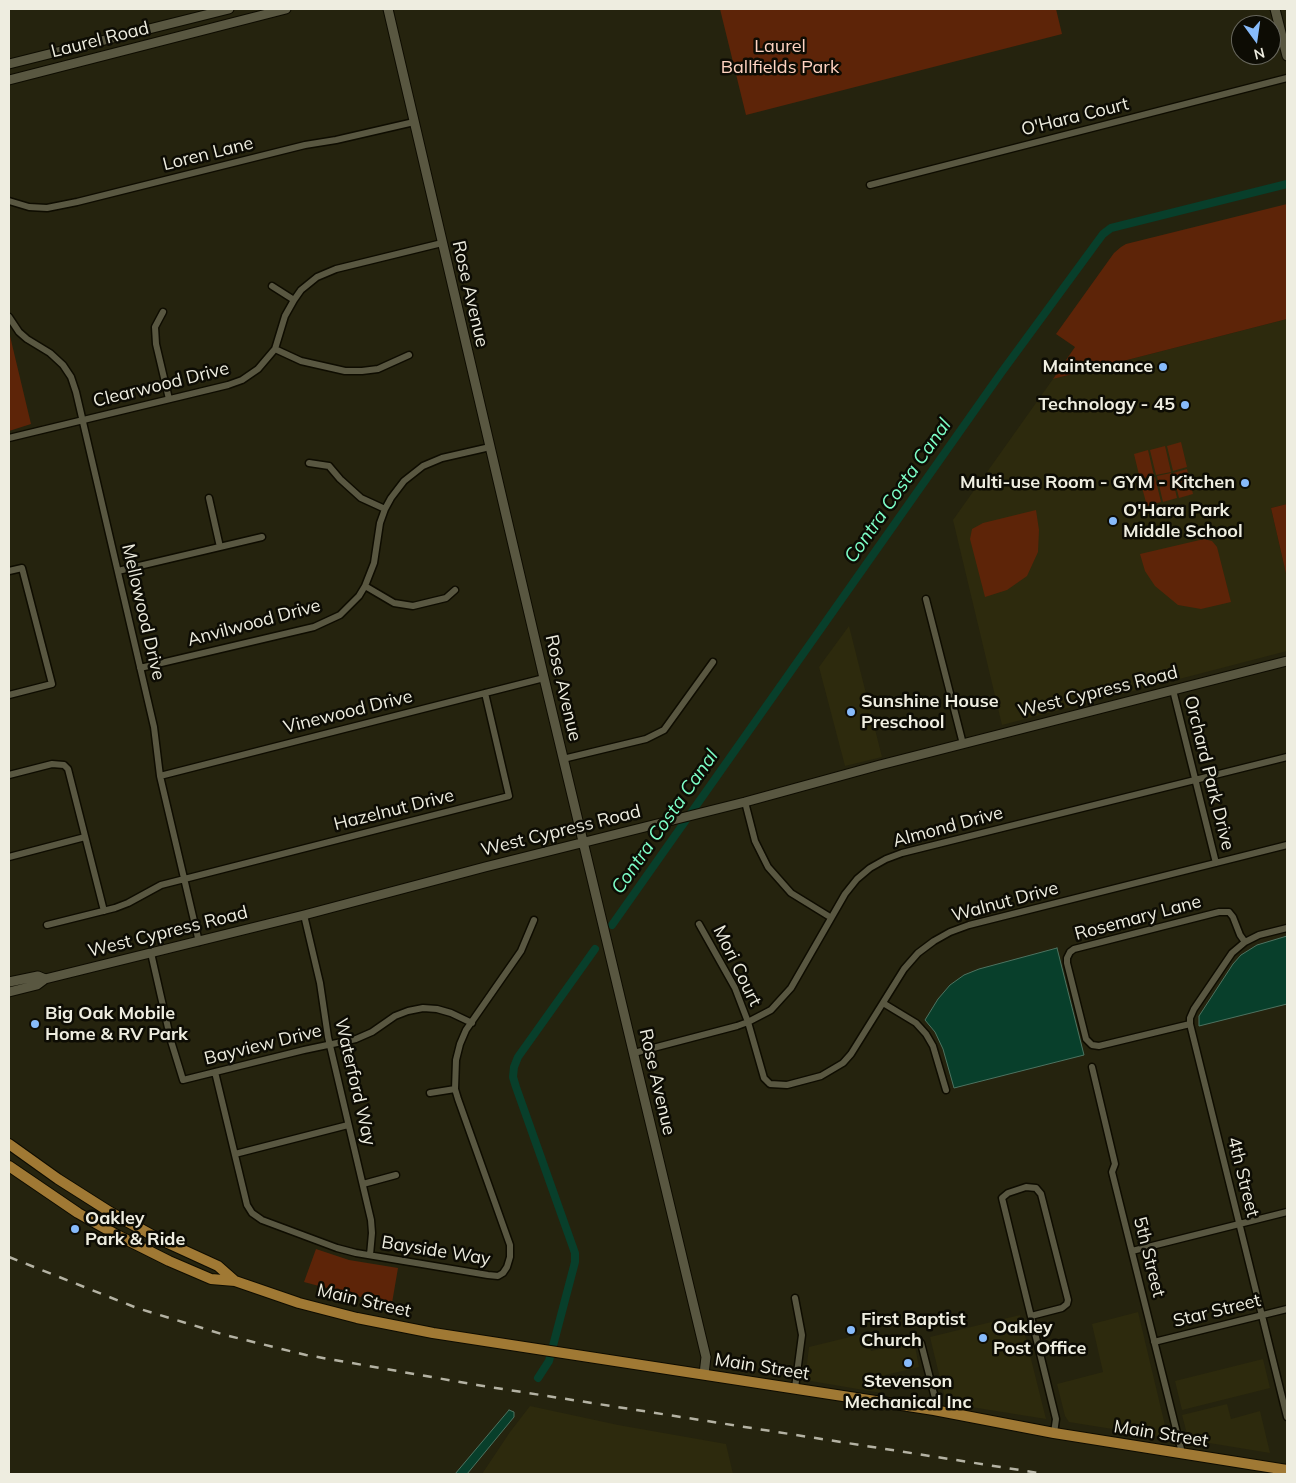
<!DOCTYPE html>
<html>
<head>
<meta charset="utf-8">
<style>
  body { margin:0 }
  #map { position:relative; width:1296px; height:1483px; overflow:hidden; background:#25230e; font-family:Mulish,sans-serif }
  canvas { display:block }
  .frame { position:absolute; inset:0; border:10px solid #eeede0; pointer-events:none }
  .north { position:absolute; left:1231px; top:15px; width:50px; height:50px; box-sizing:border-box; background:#0d0c04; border:1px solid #67665c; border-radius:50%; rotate:166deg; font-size:14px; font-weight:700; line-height:20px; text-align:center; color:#eeede0 }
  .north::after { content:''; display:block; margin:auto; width:18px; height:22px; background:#87bbfb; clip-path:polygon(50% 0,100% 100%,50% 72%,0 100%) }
</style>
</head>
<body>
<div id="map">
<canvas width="1296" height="1483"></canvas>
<div class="frame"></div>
<div class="north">N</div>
</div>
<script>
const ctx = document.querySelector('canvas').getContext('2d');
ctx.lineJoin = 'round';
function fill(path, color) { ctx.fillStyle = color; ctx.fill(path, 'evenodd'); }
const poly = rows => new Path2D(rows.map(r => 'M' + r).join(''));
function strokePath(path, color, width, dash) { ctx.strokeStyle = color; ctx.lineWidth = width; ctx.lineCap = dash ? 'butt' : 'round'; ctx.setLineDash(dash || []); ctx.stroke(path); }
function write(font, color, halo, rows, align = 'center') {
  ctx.font = font + ' Mulish,sans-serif'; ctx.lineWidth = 5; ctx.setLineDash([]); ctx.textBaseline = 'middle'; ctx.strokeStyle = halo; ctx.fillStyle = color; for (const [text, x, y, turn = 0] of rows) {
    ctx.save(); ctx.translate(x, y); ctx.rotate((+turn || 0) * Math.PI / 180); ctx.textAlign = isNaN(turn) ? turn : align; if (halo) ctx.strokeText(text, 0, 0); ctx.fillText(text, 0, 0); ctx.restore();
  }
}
const built = poly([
  [1287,319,1287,504,1271,508,1287,578,1287,651,1002,725,953,520,1053,379],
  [849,626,882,757,845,766,819,667],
  [1138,1312,1168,1438,1069,1422,1065,1416,1057,1384,1103,1372,1092,1324],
  [1020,1315,1046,1419,946,1403,930,1337],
  [866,1333,871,1351,914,1341,919,1367,877,1377,881,1393,805,1380,809,1347],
  [1263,1359,1270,1388,1182,1410,1175,1381],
  [1227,1404,1231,1419,1260,1411,1270,1453,1191,1440,1188,1438,1182,1415],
  [530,1406,618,1425,726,1444,733,1474,482,1474,510,1432]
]);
const green = poly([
  [720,9,1056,9,1062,34,746,115],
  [1287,204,1287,319,1053,379,1075,347,1056,334,1114,253,1121,247,1126,244],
  [10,336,31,424,9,431,9,337],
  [1181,442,1187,467,1173,471,1167,446],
  [1165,446,1171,472,1156,475,1150,450],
  [1148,450,1154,476,1140,479,1134,454],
  [1187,469,1193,494,1179,498,1173,473],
  [1171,473,1177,498,1163,502,1157,476],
  [1155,477,1161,502,1147,506,1140,480],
  [1287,504,1287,578,1271,508],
  [1036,510,1039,530,1038,552,1027,576,1007,590,985,597,970,539,972,529,983,523],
  [1204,539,1212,541,1217,547,1231,602,1201,609,1178,605,1155,586,1145,571,1140,554],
  [316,1249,349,1260,398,1268,392,1303,364,1298,304,1282]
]);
const water = poly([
  [1287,936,1287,1004,1199,1026,1199,1016,1233,964,1241,955,1257,945,1287,936],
  [1057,948,1084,1055,954,1088,943,1049,935,1032,925,1020,938,999,950,985,964,975,979,969,1057,948],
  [509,1410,514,1412,514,1417,467,1474,455,1474,509,1410]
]);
const canal = poly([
  [612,925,1001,373,1103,234,1111,228,1287,184],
  [538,1378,549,1361,575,1262,575,1253,516,1087,513,1077,514,1067,518,1057,595,949]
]);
const street = poly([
  [870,185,1287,78],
  [9,201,29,207,47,208,77,202,305,145,336,140,414,122],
  [272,286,294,300],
  [163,312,155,327,156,344,169,399],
  [9,317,19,332,27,339,50,353,63,365,71,377,76,392,154,727,160,776,199,942],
  [275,349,301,361,345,371,362,371,378,369,409,355],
  [9,438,228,385,242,380,258,369,275,349,285,316,294,300,301,290,317,277,336,269,442,243],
  [309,463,329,466,340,479,361,498,385,509],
  [209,498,220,547],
  [9,571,22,568,52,684,9,695],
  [118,571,262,537],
  [365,586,394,603,413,606,446,598,455,590],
  [926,599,963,744],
  [140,668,314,627,340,615,359,596,365,586,374,563,380,523,385,509,391,498,404,481,423,466,442,458,490,447],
  [1173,690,1216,863],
  [563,759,646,739,664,730,713,662],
  [9,775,52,764,64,765,68,769,104,911],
  [160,776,544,678],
  [745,802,755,841,768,867,791,893,830,917],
  [9,857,85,837],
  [304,915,320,983,328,1037,371,1220,372,1233,370,1255],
  [699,924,735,988,748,1022,764,1078,770,1084,787,1085,821,1076,843,1063,851,1054,904,969,918,953,934,941,950,932,969,925,1287,845],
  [47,925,115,908,128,903,161,885,509,796,485,693],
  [1287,928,1259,935,1245,942,1232,953,1194,1009,1190,1018,1190,1024,1287,1417],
  [151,953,171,1041,183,1080,304,1050,356,1039,372,1032,395,1016,408,1011,423,1008,437,1009,451,1013,472,1023],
  [883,1003,916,1023,926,1034,933,1046,946,1090],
  [1190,1024,1099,1046,1092,1045,1086,1039,1067,963,1067,958,1070,952,1074,949,1219,912,1229,912,1233,917,1240,935,1245,942],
  [634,1053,737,1026,748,1022,771,1010,791,988,845,894,857,879,870,868,886,859,902,853,1287,757],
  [1092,1067,1115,1164,1112,1172,1182,1453],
  [215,1072,247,1205,252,1213,262,1220,337,1248,356,1253,488,1275,498,1276,503,1273,507,1267,510,1257,510,1245,458,1099,455,1089,456,1060,460,1044,466,1030,521,951,534,920],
  [430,1093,455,1089],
  [235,1154,348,1125],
  [363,1184,396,1175],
  [1132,1251,1287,1212],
  [1031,1316,1062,1308,1067,1304,1068,1300,1041,1194,1036,1188,1026,1187,1008,1193,1002,1198,1056,1419,1054,1433],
  [1154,1342,1287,1309],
  [921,1343,935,1398,934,1410],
  [795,1388,802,1335,795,1298]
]);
const secondary = poly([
  [388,9,544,678,706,1357,704,1374],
  [1275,9,1287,56],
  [9,64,229,9],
  [9,80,286,9],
  [9,982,38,976,45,979],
  [9,992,37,985,45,979,304,915,485,867,745,802,880,765,1287,661]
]);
const primary = poly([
  [9,1144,58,1179,110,1212,159,1239,218,1266,235,1281],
  [9,1166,78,1213,115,1234,169,1261,211,1279,235,1281,299,1303,357,1318,433,1333,934,1410,1054,1433,1287,1470]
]);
const rail = poly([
  [9,1257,137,1308,225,1335,306,1355,477,1385,1045,1474]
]);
const markers = [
  [1163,367,5,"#87bbfb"],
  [1185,405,5,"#87bbfb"],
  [1245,483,5,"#87bbfb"],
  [1113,521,5,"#87bbfb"],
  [851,712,5,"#87bbfb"],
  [35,1024,5,"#87bbfb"],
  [75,1229,5,"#87bbfb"],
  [851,1330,5,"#87bbfb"],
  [983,1338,5,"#87bbfb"],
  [908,1363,5,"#87bbfb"]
];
const streetNames = [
  ["Laurel Road",100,40,-14],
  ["O'Hara Court",1075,117,-14],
  ["Loren Lane",208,154,-14],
  ["Rose Avenue",470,294,77],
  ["Clearwood Drive",161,385,-14],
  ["Mellowood Drive",143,612,77],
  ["Anvilwood Drive",254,623,-15],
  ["Rose Avenue",563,688,77],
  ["West Cypress Road",1098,692,-14],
  ["Vinewood Drive",348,712,-14],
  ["Orchard Park Drive",1209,773,76],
  ["Hazelnut Drive",394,810,-14],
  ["Almond Drive",948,827,-15],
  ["West Cypress Road",561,831,-14],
  ["Walnut Drive",1005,902,-15],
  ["Rosemary Lane",1138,918,-15],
  ["West Cypress Road",168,932,-14],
  ["Mori Court",737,966,64],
  ["Bayview Drive",263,1045,-14],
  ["Waterford Way",355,1082,77],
  ["Rose Avenue",657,1082,77],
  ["4th Street",1243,1177,76],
  ["Bayside Way",436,1251,9],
  ["5th Street",1149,1257,76],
  ["Main Street",364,1301,13],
  ["Star Street",1217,1311,-14],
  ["Main Street",762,1367,9],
  ["Main Street",1161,1434,9]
];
const parkNames = [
  ["Laurel",780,47],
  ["Ballfields Park",780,68]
];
const poiNames = [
  ["Maintenance",1153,367,"right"],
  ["Technology - 45",1175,405,"right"],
  ["Multi-use Room - GYM - Kitchen",1235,483,"right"],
  ["O'Hara Park",1123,511],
  ["Middle School",1123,532],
  ["Sunshine House",861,702],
  ["Preschool",861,723],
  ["Big Oak Mobile",45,1014],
  ["Home & RV Park",45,1035],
  ["Oakley",85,1219],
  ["Park & Ride",85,1240],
  ["First Baptist",861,1320],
  ["Church",861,1341],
  ["Oakley",993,1328],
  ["Post Office",993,1349],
  ["Stevenson",908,1382,"center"],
  ["Mechanical Inc",908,1403,"center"]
];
const waterNames = [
  ["Contra Costa Canal",898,491,-55],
  ["Contra Costa Canal",665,822,-55]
];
fill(built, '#2d2a0d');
fill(green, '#5d2408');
fill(water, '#083f2b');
strokePath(water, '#4d7361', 1);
strokePath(canal, '#083f2b', 8);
strokePath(street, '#0e0c00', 9);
strokePath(secondary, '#0e0c00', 11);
strokePath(primary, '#0e0c00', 12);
strokePath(street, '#595741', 6);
strokePath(secondary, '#595741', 9);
strokePath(primary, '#a07934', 10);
strokePath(rail, '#b4b2a3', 2.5, [9, 9]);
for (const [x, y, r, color] of markers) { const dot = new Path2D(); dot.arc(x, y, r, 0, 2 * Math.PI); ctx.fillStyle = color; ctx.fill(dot); strokePath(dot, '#0d0c04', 2); }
write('18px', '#eeede0', '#0d0c04', streetNames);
write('18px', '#ffd3c1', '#0d0c04', parkNames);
write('bold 18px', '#eeede0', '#0d0c04', poiNames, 'left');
write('italic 19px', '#7dfec7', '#0d0c04', waterNames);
</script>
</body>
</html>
